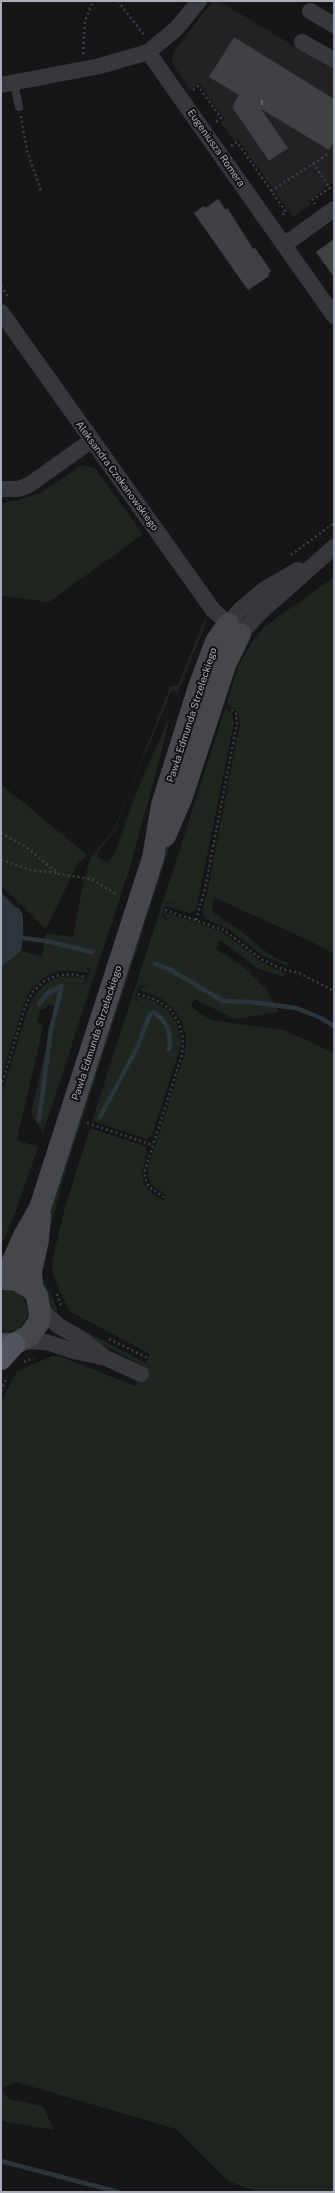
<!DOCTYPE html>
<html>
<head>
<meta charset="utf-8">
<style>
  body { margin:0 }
  #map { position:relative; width:335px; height:2193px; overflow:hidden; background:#161618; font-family:"Public Sans",sans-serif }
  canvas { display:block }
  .frame { position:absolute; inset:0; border:2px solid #a8adb8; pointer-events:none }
</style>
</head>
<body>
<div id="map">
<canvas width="335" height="2193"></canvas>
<div class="frame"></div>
</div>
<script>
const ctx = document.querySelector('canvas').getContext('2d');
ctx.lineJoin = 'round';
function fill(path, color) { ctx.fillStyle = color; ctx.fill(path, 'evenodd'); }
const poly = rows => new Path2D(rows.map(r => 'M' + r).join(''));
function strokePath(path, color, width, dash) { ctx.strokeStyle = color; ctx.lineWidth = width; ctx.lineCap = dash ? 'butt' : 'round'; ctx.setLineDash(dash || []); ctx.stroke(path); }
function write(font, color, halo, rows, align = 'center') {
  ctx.font = font + ' "Public Sans",sans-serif'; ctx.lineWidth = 4; ctx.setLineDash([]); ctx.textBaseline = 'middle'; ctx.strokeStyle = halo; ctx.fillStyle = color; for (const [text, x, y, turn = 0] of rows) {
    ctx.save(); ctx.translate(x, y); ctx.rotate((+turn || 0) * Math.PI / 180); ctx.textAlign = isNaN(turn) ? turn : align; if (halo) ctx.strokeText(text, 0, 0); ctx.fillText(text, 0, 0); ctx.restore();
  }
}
const built = poly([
  [213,1,219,1,334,70,334,182,309,200,311,204,293,217,238,140,235,142,220,122,224,119,199,83,190,90,172,63,174,51]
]);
const green = poly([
  [82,465,95,468,143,534,49,602,1,596,1,504,39,494],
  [334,577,334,954,312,942,222,901,214,898,212,908,214,913,241,931,261,948,277,959,288,963,287,966,262,955,230,930,206,919,202,911,209,883,240,723,238,712,227,703,238,667,251,643,264,627],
  [205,619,207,621,178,692,172,690,130,790,115,831,96,854,107,863,115,853,136,793,169,718,166,735,130,867,43,1133,31,1114,55,1006,48,1004,47,1008,40,1010,37,1022,41,1024,43,1027,17,1140,38,1147,15,1214,4,1240,1,1240,1,1096,28,1009,33,998,43,986,54,979,66,976,86,979,85,982,74,985,86,983,90,970,82,962,89,971,88,973,74,971,59,971,44,978,30,991,24,1003,1,1078,1,967,21,951,42,956,46,933,73,937,83,883,91,857,114,830,170,687,178,685],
  [225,709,232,713,234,722,197,906,194,910,189,913,166,906,167,904,176,901,166,903,162,915,170,923,163,914,164,912,221,931,261,962,285,973,283,977,257,968,220,940,216,949,243,966,268,991,279,1012,235,1019,194,999,191,1006,210,1020,284,1030,334,1053,334,2192,258,2192,228,2181,176,2129,16,2082,1,2088,1,1402,17,1371,52,1356,59,1356,135,1386,144,1366,72,1329,77,1327,146,1363,150,1354,71,1312,66,1305,53,1274,52,1263,65,1207,90,1128,145,1146,147,1152,142,1172,144,1184,152,1193,163,1200,166,1195,151,1184,148,1176,148,1168,185,1053,186,1037,182,1022,172,1007,159,997,139,990,140,988,150,984,139,986,135,999,143,1007,136,998,137,996,155,1002,167,1010,177,1024,181,1041,178,1055,152,1135,146,1139,92,1121],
  [1,784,87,855,78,863,46,929,1,885],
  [184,802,63,1179,45,1249,50,1206,164,853],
  [40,1273,57,1308,57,1321,44,1295],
  [6,1290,18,1293,23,1298,28,1310,28,1317,19,1329,6,1333,1,1332,1,1291],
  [1,2090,9,2099,43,2106,54,2130,1,2121]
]);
const water = poly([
  [1,892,14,906,20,909,23,916,23,938,21,951,1,967]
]);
const stream = poly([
  [23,938,46,941,92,952],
  [155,964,169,969,223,1001,250,1002,296,1008,321,1018,334,1026],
  [39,1004,48,993,62,986],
  [154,1012,161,1018,168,1028,170,1040,169,1049],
  [100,1117,137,1048,150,1014],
  [39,1120,51,1029,61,990],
  [1,2161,118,2192]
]);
const building = poly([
  [234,37,334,99,334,142,329,150,261,109,288,148,269,161,232,107,239,95,209,77,234,37],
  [218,199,225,209,228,209,253,249,255,248,271,271,268,274,269,276,248,290,194,213,204,206,206,208,218,199],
  [334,239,334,277,316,252,334,239]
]);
const path = poly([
  [118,1,144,35],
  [83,54,85,21,93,1],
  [193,90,198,86,221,118,215,123],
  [21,116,27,151,41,191],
  [231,146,237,142,286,212,282,215],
  [313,163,330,188,312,200,315,204],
  [271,191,328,154],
  [1,286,9,298],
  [291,555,334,523],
  [1,833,26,847,59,874,91,879,116,894],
  [1,860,30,870,57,873],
  [165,910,224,930,261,959,282,969,299,973,334,991],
  [196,920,205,889,237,723,236,713,229,708],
  [138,994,156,1000,169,1008,178,1021,183,1038,182,1055,145,1170,145,1178,149,1187,164,1197],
  [1,1087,25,1007,32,993,43,982,55,976,70,974,86,977],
  [87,1123,153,1145],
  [57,1294,62,1308],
  [109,1339,148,1358],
  [24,1362,34,1358],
  [1,1391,7,1377]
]);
const lane = poly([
  [14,83,19,107]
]);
const street = poly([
  [310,11,334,25],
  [302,42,334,60],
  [148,52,334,316],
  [1,85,100,66,148,52,176,29,199,1],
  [284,245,334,209],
  [1,312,213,610,240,634,263,610,334,547],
  [1,489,18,489,29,485,92,440],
  [228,624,240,610,265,589,298,570],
  [40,1305,47,1316,59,1326,80,1338,106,1358,141,1374],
  [22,1341,46,1342,74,1351,102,1357]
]);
const secondary = poly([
  [165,836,181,799,225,665,240,634],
  [1,1277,11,1265,24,1236,40,1208,153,858,162,805,199,687,216,642,228,624],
  [1,1279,17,1280,32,1289,37,1296,40,1313,39,1322,29,1336,14,1344,1,1344],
  [32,1289,31,1272,38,1240,40,1215]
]);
const primary = poly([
  [1,1359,14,1344]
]);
const numberNames = [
  ["1",262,103]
];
const streetNames = [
  ["Eugeniusza Romera",216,148,55],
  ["Aleksandra Czekanowskiego",117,476,54],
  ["Pawła Edmunda Strzeleckiego",192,715,-72],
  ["Pawła Edmunda Strzeleckiego",97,1033,-72]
];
fill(built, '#222225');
fill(green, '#1e261f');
fill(water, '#2c353c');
strokePath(stream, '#2c353c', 4.5);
fill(building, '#404145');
strokePath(building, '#303034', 1);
strokePath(path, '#3d3f44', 2.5, [2, 3]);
strokePath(lane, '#37383d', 8);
strokePath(street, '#37383d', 16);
strokePath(secondary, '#45474d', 22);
strokePath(primary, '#53555c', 22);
write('8px', '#8e929b', null, numberNames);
write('10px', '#a8adb8', '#111113', streetNames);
</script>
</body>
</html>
